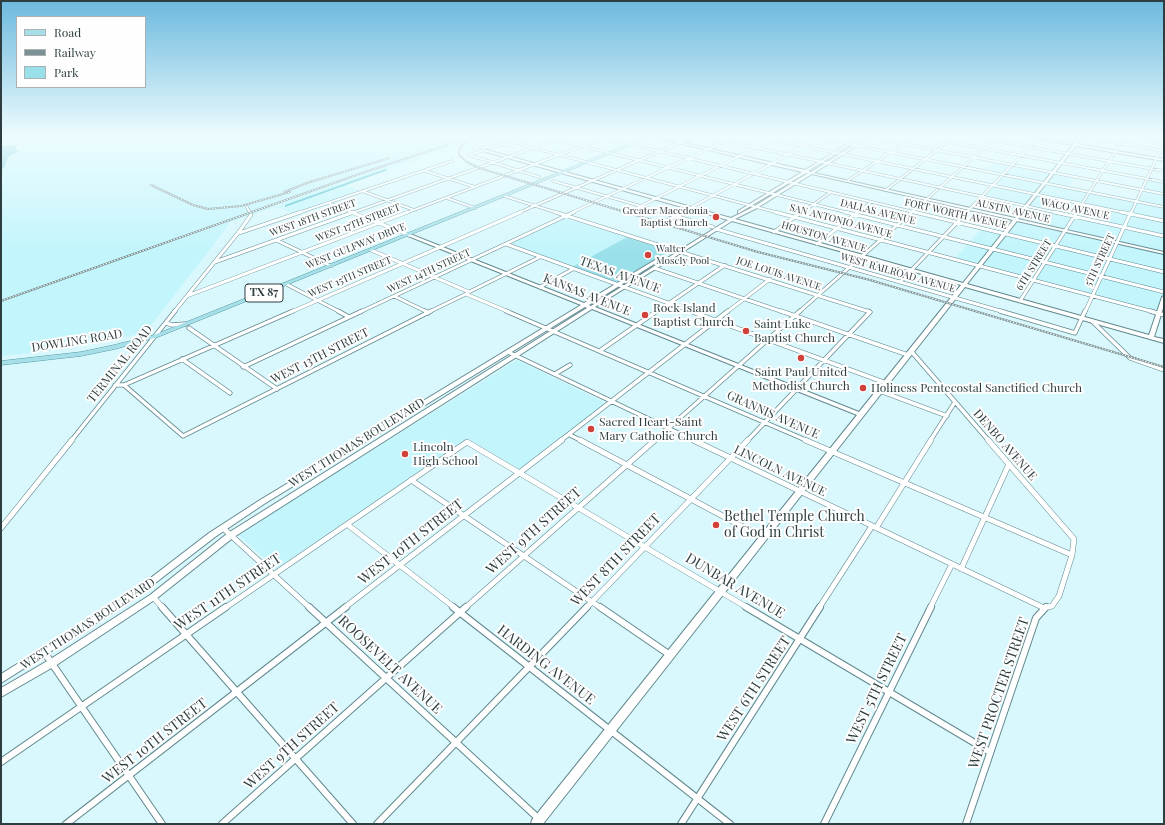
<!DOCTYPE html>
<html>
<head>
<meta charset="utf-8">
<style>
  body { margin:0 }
  #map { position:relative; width:1165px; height:825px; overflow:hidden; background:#d8f8fd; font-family:"Playfair Display",serif }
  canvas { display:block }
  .frame { position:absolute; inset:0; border:2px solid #2e3e40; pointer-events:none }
  .legend { position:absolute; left:16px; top:16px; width:130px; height:72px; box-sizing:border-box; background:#fefefe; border:1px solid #abb1b2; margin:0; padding:5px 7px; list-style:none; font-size:12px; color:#2e3e40 }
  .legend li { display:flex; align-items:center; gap:8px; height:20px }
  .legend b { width:20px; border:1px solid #abb1b2 }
</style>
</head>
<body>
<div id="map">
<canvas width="1165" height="825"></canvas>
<div class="frame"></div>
<ul class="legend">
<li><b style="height:5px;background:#a6dfe7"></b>Road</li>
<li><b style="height:5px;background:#7b9295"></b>Railway</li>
<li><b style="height:11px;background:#9ae0ea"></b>Park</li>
</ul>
</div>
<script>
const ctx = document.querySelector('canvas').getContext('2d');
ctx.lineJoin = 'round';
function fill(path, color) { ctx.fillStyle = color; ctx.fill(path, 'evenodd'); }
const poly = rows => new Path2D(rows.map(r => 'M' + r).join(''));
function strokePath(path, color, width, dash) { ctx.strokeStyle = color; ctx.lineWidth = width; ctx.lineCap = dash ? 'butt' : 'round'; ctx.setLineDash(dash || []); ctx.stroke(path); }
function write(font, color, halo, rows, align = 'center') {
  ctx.font = font + ' "Playfair Display",serif'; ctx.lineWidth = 4; ctx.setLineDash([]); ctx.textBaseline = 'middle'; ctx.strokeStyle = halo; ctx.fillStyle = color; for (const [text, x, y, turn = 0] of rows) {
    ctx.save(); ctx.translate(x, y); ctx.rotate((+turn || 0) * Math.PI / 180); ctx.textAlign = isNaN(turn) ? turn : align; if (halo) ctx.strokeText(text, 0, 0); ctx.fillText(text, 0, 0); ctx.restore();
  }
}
const built = poly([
  [1,136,504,136,515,139,517,143,459,150,462,145,344,184,362,191,295,214,276,207,231,222,145,333,58,350,1,356],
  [993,162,1075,177,1068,188,1138,203,1149,180,1164,183,1164,317,953,261,983,227,1008,233,1019,220,994,214,1003,203,983,198,1004,175,984,171],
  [565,218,627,237,572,267,511,243],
  [517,360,606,403,519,469,467,439,276,569,238,534]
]);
const green = poly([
  [627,237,670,251,617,283,572,267]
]);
const water = poly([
  [17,145,15,149,19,151,8,157,4,168,1,169,1,146],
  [385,169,388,170,285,207,285,205]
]);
const streetFar4 = poly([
  [525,136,517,141,522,145,779,213],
  [542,136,849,213],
  [702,136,1058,213],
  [755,136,1126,213],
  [809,136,1164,207],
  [863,136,1164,194],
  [969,136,1164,171],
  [1076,136,1164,151],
  [1130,136,1164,142],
  [604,138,918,213],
  [948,142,1164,182],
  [481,148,519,143],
  [469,155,539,177],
  [469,155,484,150],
  [425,171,475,187],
  [553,181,665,213],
  [847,181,903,144],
  [886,190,955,136],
  [362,191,414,210],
  [504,196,558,213],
  [447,198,475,208],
  [328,203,354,213],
  [247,207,250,213],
  [631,211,779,136],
  [298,213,452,161],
  [352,213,567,136],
  [406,213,609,136],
  [518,213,695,136],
  [571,213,736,136],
  [681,213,819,138],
  [801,213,831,192],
  [857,213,871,202],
  [911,213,998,136],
  [966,213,1040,136],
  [1076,213,1125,136],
  [1131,213,1164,142]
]);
const streetFar3 = poly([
  [351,212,409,235],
  [555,212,680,252],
  [661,212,713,227],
  [775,212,1154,312],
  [845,212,1164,292],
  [914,212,1164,272],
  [1054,212,1164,236],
  [1121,212,1164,221],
  [665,222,683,212],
  [716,229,1004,312],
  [774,232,802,212],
  [239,233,301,212],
  [276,240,331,266],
  [506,244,693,312],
  [817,244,858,212],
  [371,250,469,292,540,257],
  [684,253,870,312],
  [215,262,354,212],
  [654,268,783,312],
  [900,282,967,212],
  [286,284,340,312],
  [540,287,573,269],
  [187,296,408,212],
  [394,296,427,312],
  [1020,301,1077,212],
  [174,312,238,233,251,215,250,212],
  [291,312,521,212],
  [360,312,574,212],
  [429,312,466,294,509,312],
  [656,312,725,265],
  [727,312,770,279],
  [799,312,912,212],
  [1085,312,1131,212]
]);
const streetFar2 = poly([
  [338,311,349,317],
  [425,311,428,313],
  [506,311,808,441],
  [690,311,886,383],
  [781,311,908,355],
  [1000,311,1075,333,1085,311],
  [1150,311,1164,315],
  [1092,321,1130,358,1164,370],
  [166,323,172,325,185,324],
  [189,328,277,389],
  [601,350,657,311],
  [911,351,989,441],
  [508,352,695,441],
  [182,359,230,393],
  [243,367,362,311],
  [555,374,570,365],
  [115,385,124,385,293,311],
  [124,385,183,436,431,311],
  [880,391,947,416],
  [570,435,582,441],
  [71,441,175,311],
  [560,441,728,311],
  [654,441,800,311],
  [747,441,870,312,868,311],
  [930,441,955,402]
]);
const streetFar1 = poly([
  [580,440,764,538],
  [693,440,1044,608],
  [805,440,1072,555],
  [988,440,1074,539,1072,555,1059,596,1052,606,1044,608],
  [411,480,601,608],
  [348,525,455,608],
  [1,528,72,440],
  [223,528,310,608],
  [876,528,931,440],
  [961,569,1009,464],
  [153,597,163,608],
  [225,608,467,442,748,608],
  [344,608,562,440],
  [465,608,655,440],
  [586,608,748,440],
  [819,608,872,526],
  [930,608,952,564]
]);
const street = poly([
  [162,607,353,824],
  [309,607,539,819],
  [453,607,730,824],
  [600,607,670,655],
  [746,607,990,752],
  [44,652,162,824],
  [1,762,226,607],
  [66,824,346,607],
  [222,824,466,607],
  [377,824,587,607],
  [681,824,820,607],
  [824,824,931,607],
  [966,824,1036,618,1046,607]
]);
const secondary = poly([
  [648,136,653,136,805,170,861,136,864,136,808,171,811,172,869,136,872,136,814,173,1015,218,1073,145,1022,136,1029,136,1074,144,1080,136,1083,136,1077,144,1164,159,1164,161,1076,146,1018,219,1164,252,1164,254,1017,221,967,284,1149,335,1162,297,1164,296,1164,305,1154,337,1164,339,1164,343,965,287,543,824,531,824,532,820,857,415,592,309,234,537,156,599,55,666,1,697,1,688,49,660,150,595,228,533,587,308,585,307,264,504,215,537,137,597,1,683,1,674,131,593,209,533,260,500,581,305,408,236,408,234,410,234,584,303,655,260,659,261,589,305,591,306,728,220,483,151,483,149,731,218,755,206,808,173,806,173,739,213,738,213,738,211,802,172,648,136],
  [812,174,1013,220,963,283,735,219,757,208,812,174],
  [732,221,961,285,859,412,595,307,732,221]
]);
const primary = poly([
  [649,136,654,136,158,337,115,349,81,356,1,365,1,361,81,352,114,345,154,335,649,136]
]);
const rail = poly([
  [478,136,464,143,459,150,459,155,467,162,479,168,758,252,870,280,1164,367],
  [151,185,193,205,208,209,241,206,290,192],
  [284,192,307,183,389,158],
  [1,301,362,173,444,146,465,137]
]);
const markers = [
  [716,217,4,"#cf4139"],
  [648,255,4,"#cf4139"],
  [645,315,4,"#cf4139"],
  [746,331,4,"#cf4139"],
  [801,358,4,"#cf4139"],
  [863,388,4,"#cf4139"],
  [591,429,4,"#cf4139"],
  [405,454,4,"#cf4139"],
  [716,525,4,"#cf4139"]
];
const farStreetnames = [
  ["WACO AVENUE",1075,209,12],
  ["AUSTIN AVENUE",1013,211,13],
  ["DALLAS AVENUE",878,212,14],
  ["FORT WORTH AVENUE",956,214,13],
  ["WEST 18TH STREET",313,218,-20],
  ["SAN ANTONIO AVENUE",841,221,15],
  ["WEST 17TH STREET",358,223,-21],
  ["HOUSTON AVENUE",824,237,16],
  ["WEST GULFWAY DRIVE",356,246,-22],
  ["5TH STREET",1100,260,-65],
  ["6TH STREET",1034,265,-58],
  ["WEST 14TH STREET",429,271,-25],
  ["WEST RAILROAD AVENUE",898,273,16],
  ["JOE LOUIS AVENUE",779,274,18],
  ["WEST 15TH STREET",350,277,-23]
];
const farPoinames = [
  ["Greater Macedonia",708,211],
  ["Baptist Church",708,223],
  ["Walter",656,249,"left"],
  ["Mosely Pool",656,261,"left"]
];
const shields = [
  [264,293,38]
];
const shieldNames = [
  ["TX 87",264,293]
];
const streetNames = [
  ["TEXAS AVENUE",620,275,20],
  ["KANSAS AVENUE",587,295,22],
  ["DOWLING ROAD",77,341,-9],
  ["WEST 13TH STREET",320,356,-27],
  ["TERMINAL ROAD",120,364,-51],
  ["GRANNIS AVENUE",773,415,24],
  ["WEST THOMAS BOULEVARD",357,443,-32],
  ["DENBO AVENUE",1005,445,49],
  ["LINCOLN AVENUE",780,471,26],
  ["WEST THOMAS BOULEVARD",88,624,-33]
];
const poiNames = [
  ["Rock Island",653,308],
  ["Baptist Church",653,322],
  ["Saint Luke",754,324],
  ["Baptist Church",754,338],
  ["Saint Paul United",801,372,"center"],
  ["Methodist Church",801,386,"center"],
  ["Holiness Pentecostal Sanctified Church",871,388],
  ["Sacred Heart-Saint",599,422],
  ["Mary Catholic Church",599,436],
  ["Lincoln",413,447],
  ["High School",413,461]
];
const nearPoinames = [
  ["Bethel Temple Church",724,517],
  ["of God in Christ",724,533]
];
const nearStreetnames = [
  ["WEST 9TH STREET",534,531,-42],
  ["WEST 10TH STREET",411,542,-38],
  ["WEST 8TH STREET",616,560,-46],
  ["DUNBAR AVENUE",735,586,31],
  ["WEST 11TH STREET",228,592,-34],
  ["ROOSEVELT AVENUE",390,665,43],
  ["HARDING AVENUE",546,665,38],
  ["WEST 6TH STREET",754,689,-57],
  ["WEST 5TH STREET",877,689,-64],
  ["WEST PROCTER STREET",999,693,-71],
  ["WEST 10TH STREET",155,741,-38],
  ["WEST 9TH STREET",292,746,-42]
];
fill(built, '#c2f5fc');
fill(green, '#9ae0ea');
fill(water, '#52c0cf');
strokePath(streetFar4, '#62888d', 3);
strokePath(streetFar3, '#62888d', 4);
strokePath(streetFar2, '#62888d', 5);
strokePath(streetFar1, '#62888d', 6);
strokePath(street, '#62888d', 8);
strokePath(secondary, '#62888d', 2);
strokePath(primary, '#5599a2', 1);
strokePath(streetFar4, '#fff', 2);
strokePath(streetFar3, '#fff', 3);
strokePath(streetFar2, '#fff', 3.5);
strokePath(streetFar1, '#fff', 5);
strokePath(street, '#fff', 6);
fill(secondary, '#fff');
fill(primary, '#a6dfe7');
strokePath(rail, '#7b9295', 2);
strokePath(rail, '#fefefe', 1, [1.5]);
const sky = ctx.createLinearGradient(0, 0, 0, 252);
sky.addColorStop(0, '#6cb9de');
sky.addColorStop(0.54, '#edfcfe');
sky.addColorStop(1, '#edfcfe00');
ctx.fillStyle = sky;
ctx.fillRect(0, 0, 1165, 252);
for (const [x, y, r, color] of markers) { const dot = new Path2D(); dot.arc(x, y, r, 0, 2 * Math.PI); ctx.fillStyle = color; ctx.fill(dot); strokePath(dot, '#fefefe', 1.5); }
write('10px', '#2e3e40', '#fefefe', farStreetnames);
write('10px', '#2e3e40', '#fefefe', farPoinames, 'right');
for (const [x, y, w] of shields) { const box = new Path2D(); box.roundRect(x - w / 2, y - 9, w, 18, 3); ctx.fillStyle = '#fefefe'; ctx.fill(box); strokePath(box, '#2e3e40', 1); }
write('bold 11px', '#2e3e40', null, shieldNames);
write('12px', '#2e3e40', '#fefefe', streetNames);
write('12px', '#2e3e40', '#fefefe', poiNames, 'left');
write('14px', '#2e3e40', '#fefefe', nearPoinames, 'left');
write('14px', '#2e3e40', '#fefefe', nearStreetnames);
</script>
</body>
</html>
